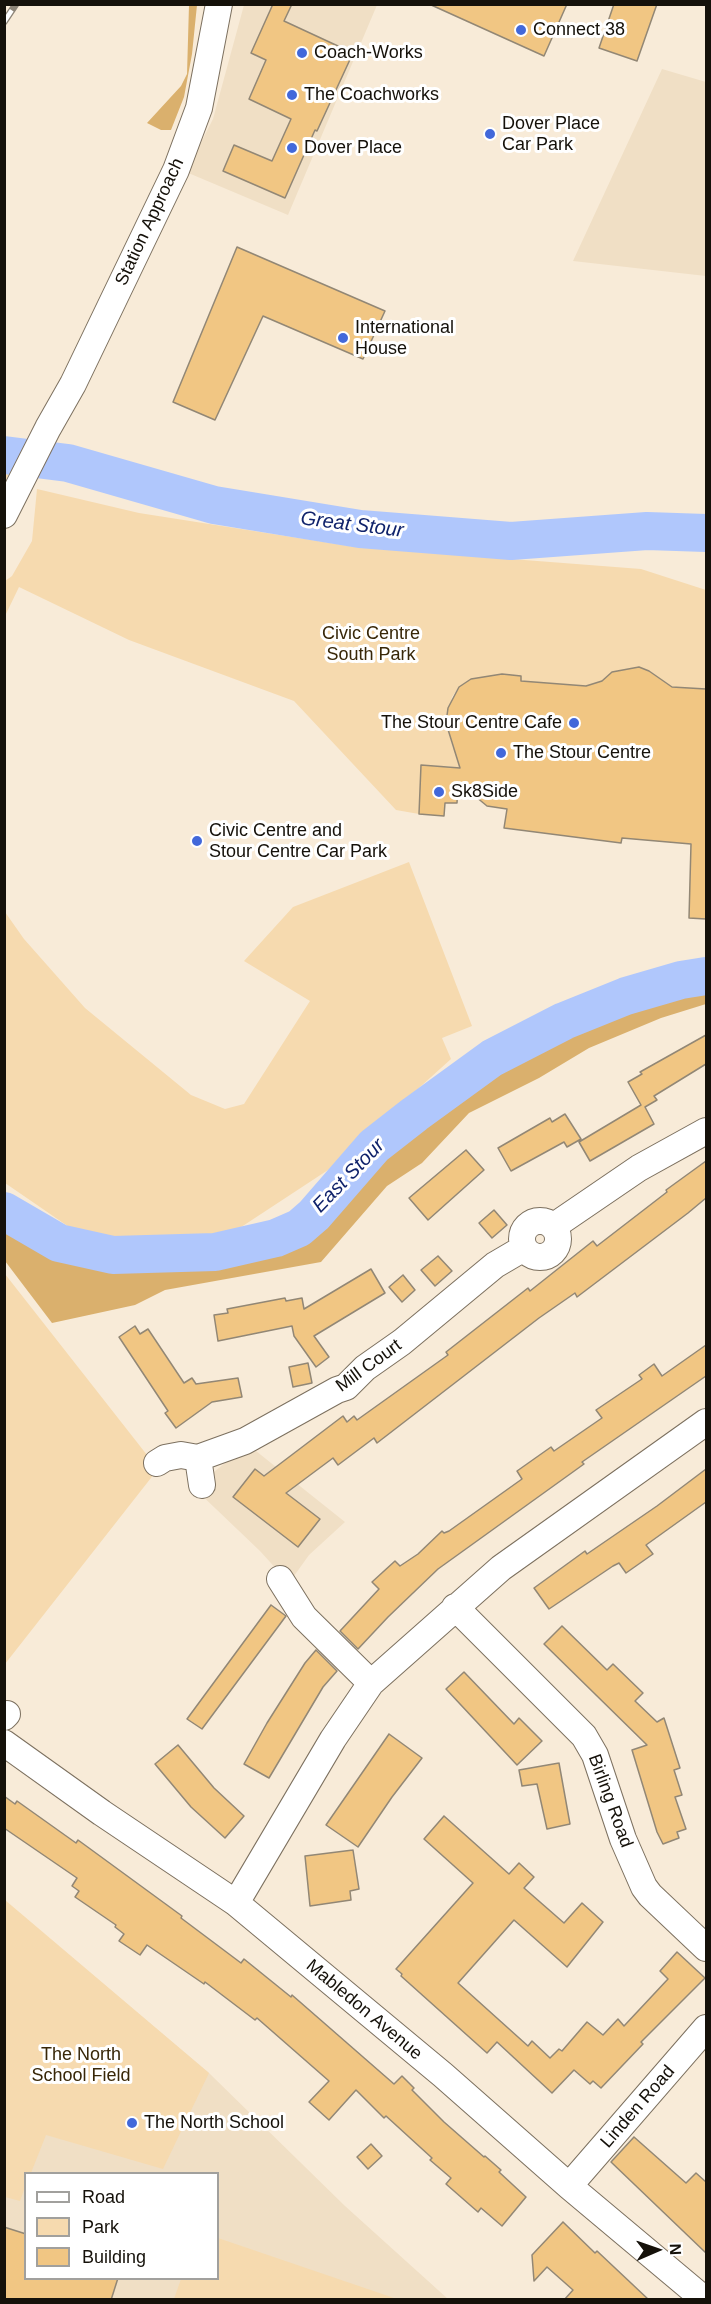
<!DOCTYPE html>
<html>
<head>
<meta charset="utf-8">
<style>
  body { margin:0 }
  #map { position:relative; width:711px; height:2304px; overflow:hidden; background:#f8ebd8; font-family:Helvetica,sans-serif }
  canvas { display:block }
  .frame { position:absolute; inset:0; border:6px solid #15110a; pointer-events:none }
  .legend { position:absolute; left:24px; top:2172px; width:195px; height:108px; box-sizing:border-box; background:#fff; border:2px solid #a1a09d; margin:0; padding:8px 10px; list-style:none; font-size:18px; color:#15110a }
  .legend li { display:flex; align-items:center; gap:12px; height:30px }
  .legend b { width:30px; border:2px solid #a1a09d }
  .north { position:absolute; left:627px; top:2220px; width:60px; height:60px; -webkit-text-stroke:4px #fff; paint-order:stroke; rotate:88deg; font-size:16px; font-weight:700; line-height:24px; text-align:center; color:#15110a }
  .north::after { content:''; display:block; margin:auto; width:21px; height:27px; background:#15110a; clip-path:polygon(50% 0,100% 100%,50% 72%,0 100%) }
</style>
</head>
<body>
<div id="map">
<canvas width="711" height="2304"></canvas>
<div class="frame"></div>
<ul class="legend">
<li><b style="height:8px;background:#fff"></b>Road</li>
<li><b style="height:16px;background:#f6daaf"></b>Park</li>
<li><b style="height:16px;background:#f1c683"></b>Building</li>
</ul>
<div class="north">N</div>
</div>
<script>
const ctx = document.querySelector('canvas').getContext('2d');
ctx.lineJoin = 'round';
function fill(path, color) { ctx.fillStyle = color; ctx.fill(path, 'evenodd'); }
const poly = rows => new Path2D(rows.map(r => 'M' + r).join(''));
function strokePath(path, color, width, dash) { ctx.strokeStyle = color; ctx.lineWidth = width; ctx.lineCap = dash ? 'butt' : 'round'; ctx.setLineDash(dash || []); ctx.stroke(path); }
function write(font, color, halo, rows, align = 'center') {
  ctx.font = font + ' Helvetica,sans-serif'; ctx.lineWidth = 6; ctx.setLineDash([]); ctx.textBaseline = 'middle'; ctx.strokeStyle = halo; ctx.fillStyle = color; for (const [text, x, y, turn = 0] of rows) {
    ctx.save(); ctx.translate(x, y); ctx.rotate((+turn || 0) * Math.PI / 180); ctx.textAlign = isNaN(turn) ? turn : align; if (halo) ctx.strokeText(text, 0, 0); ctx.fillText(text, 0, 0); ctx.restore();
  }
}
const built = poly([
  [244,5,377,5,288,215,186,172,213,119],
  [662,69,706,82,706,276,573,261],
  [256,1451,345,1522,309,1555,289,1583,260,1551,194,1488,230,1459],
  [4,1900,209,2073,345,2206,448,2299,5,2299],
  [26,2174,218,2174,218,2278,26,2278]
]);
const green = poly([
  [14,438,23,443,5,482,5,441,12,445],
  [37,489,139,513,356,547,641,569,706,590,706,689,672,687,649,671,638,667,612,672,602,681,586,686,521,681,521,676,502,674,471,679,459,687,452,697,446,723,453,748,471,768,422,765,419,814,396,810,294,701,129,640,19,587,5,616,5,581,12,576,32,541],
  [409,862,472,1026,442,1038,451,1059,328,1170,226,1237,163,1248,88,1240,5,1183,5,912,24,939,85,1008,191,1095,225,1109,244,1104,310,1001,244,961,293,907],
  [5,1274,158,1469,5,1664],
  [5,1900,209,2073,163,2169,46,2135,31,2173,26,2174,25,2187,20,2201,5,2197],
  [218,2238,397,2299,174,2299,181,2279,218,2278]
]);
const forest = poly([
  [189,5,197,5,192,54,184,97,171,130,161,130,147,123,181,86,187,74],
  [706,976,706,1004,661,1018,589,1048,539,1078,469,1113,422,1163,387,1186,321,1262,165,1290,135,1305,52,1323,5,1261,5,1210,76,1248,215,1252,314,1215,374,1146,456,1085,564,1021]
]);
const river = poly([
  [4,455,68,463,214,505,360,529,511,541,647,531,706,533],
  [4,1211,59,1243,113,1255,215,1252,276,1238,299,1228,314,1215,374,1146,415,1114,492,1058,564,1021,626,996,681,980,706,976]
]);
const building = poly([
  [273,4,292,4,284,21,353,53,317,131,315,130,285,198,223,171,234,145,272,161,291,119,249,99,266,60,251,53,273,4],
  [429,4,567,4,544,56,429,4],
  [614,4,657,4,637,61,599,48,614,4],
  [237,247,385,311,363,359,263,316,215,420,173,402,237,247],
  [639,667,649,671,672,687,706,689,706,919,689,918,691,844,622,838,621,843,504,828,507,809,487,806,458,782,457,803,445,803,444,816,419,814,421,765,460,768,446,723,448,708,459,687,471,679,502,674,521,676,521,681,586,686,602,681,612,672,639,667],
  [706,1035,706,1064,654,1096,657,1100,645,1107,654,1124,590,1161,579,1142,641,1105,628,1082,642,1074,640,1072,706,1035],
  [565,1114,581,1139,567,1147,564,1142,511,1171,498,1148,550,1118,552,1122,565,1114],
  [466,1150,484,1170,428,1220,409,1198,466,1150],
  [706,1161,706,1198,688,1213,577,1297,575,1293,539,1318,377,1443,374,1438,338,1465,333,1458,286,1493,320,1519,298,1547,233,1497,255,1469,264,1476,343,1416,347,1422,354,1416,357,1420,448,1355,446,1352,528,1288,530,1291,593,1241,597,1246,667,1192,666,1190,706,1161],
  [494,1210,507,1225,492,1238,479,1223,494,1210],
  [438,1256,452,1271,435,1286,421,1270,438,1256],
  [371,1269,385,1293,314,1336,329,1357,316,1367,294,1336,292,1326,218,1341,214,1315,228,1313,227,1309,285,1298,286,1301,302,1298,304,1309,371,1269],
  [403,1275,415,1290,402,1302,389,1287,403,1275],
  [135,1326,140,1334,148,1329,184,1383,192,1378,196,1384,238,1378,242,1397,212,1402,176,1428,165,1413,168,1411,119,1337,135,1326],
  [706,1345,706,1376,582,1462,584,1464,438,1569,388,1617,358,1649,340,1631,379,1589,372,1582,395,1561,400,1566,418,1554,442,1531,444,1533,449,1531,522,1479,517,1471,551,1447,554,1451,602,1418,596,1410,642,1379,639,1375,654,1364,662,1376,706,1345],
  [308,1363,312,1383,293,1387,289,1367,308,1363],
  [706,1469,706,1502,646,1545,653,1554,626,1573,619,1563,613,1566,549,1609,534,1588,585,1551,587,1554,657,1506,706,1469],
  [271,1605,286,1616,202,1729,187,1719,271,1605],
  [562,1626,607,1670,613,1664,643,1693,635,1701,657,1722,664,1718,680,1768,674,1770,682,1795,675,1797,686,1829,677,1832,679,1838,663,1844,657,1832,632,1750,647,1745,544,1644,562,1626],
  [316,1650,337,1671,323,1687,269,1778,244,1764,267,1723,305,1663,316,1650],
  [464,1672,514,1724,519,1718,542,1741,517,1765,446,1689,464,1672],
  [389,1734,422,1758,392,1797,358,1847,326,1825,389,1734],
  [178,1745,214,1788,244,1816,225,1838,191,1807,155,1764,178,1745],
  [559,1763,570,1824,547,1829,537,1784,522,1786,519,1770,559,1763],
  [4,1796,15,1804,17,1801,76,1843,78,1840,182,1916,181,1918,241,1963,244,1959,291,1997,292,1995,394,2084,402,2076,414,2088,412,2090,444,2122,484,2157,485,2156,501,2170,499,2172,526,2197,502,2226,481,2208,478,2212,446,2184,451,2178,430,2160,432,2158,386,2116,384,2118,356,2090,329,2120,309,2102,329,2081,257,2018,255,2020,205,1982,204,1984,147,1945,140,1955,119,1941,124,1934,115,1927,116,1925,75,1897,79,1891,72,1886,77,1878,4,1828,4,1796],
  [444,1816,509,1874,519,1863,534,1877,524,1888,564,1923,582,1903,603,1922,567,1967,514,1920,458,1983,528,2046,532,2041,550,2058,559,2049,562,2051,587,2022,603,2035,618,2019,624,2026,668,1979,660,1971,677,1952,705,1978,641,2042,643,2044,601,2088,593,2081,590,2084,574,2070,552,2093,497,2042,487,2053,401,1976,402,1974,396,1969,473,1883,424,1839,444,1816],
  [353,1850,359,1889,350,1891,351,1900,310,1906,305,1856,353,1850],
  [634,2137,686,2183,696,2173,706,2182,706,2253,611,2162,634,2137],
  [371,2144,382,2156,368,2169,357,2157,371,2144],
  [563,2222,595,2253,597,2251,649,2300,564,2300,573,2290,547,2267,534,2281,532,2255,563,2222],
  [4,2227,26,2234,26,2278,118,2278,111,2300,4,2300,4,2227]
]);
const minor = poly([
  [4,515,48,428,73,384,176,170,199,108,219,4],
  '522 1239a18 18 0 1 1 36 0a18 18 0 1 1-36 0Z',
  [554,1226,639,1168,706,1131],
  [198,1458,202,1485],
  [157,1463,165,1458,181,1455,198,1458,245,1441,337,1390,346,1387,365,1368,402,1342,495,1265,524,1248],
  [280,1579,304,1617,371,1683],
  [455,1607,584,1736,595,1755,623,1839,644,1887,650,1895,706,1948],
  [4,1717,7,1714],
  [4,1743,102,1813,236,1903,443,2075,569,2186,705,2300],
  [236,1903,333,1739,371,1683,501,1568,706,1422],
  [569,2186,706,2028]
]);
const rail = poly([
  [4,22,16,4]
]);
const markers = [
  [521,30,6,"#4268da"],
  [302,53,6,"#4268da"],
  [292,95,6,"#4268da"],
  [490,134,6,"#4268da"],
  [292,148,6,"#4268da"],
  [343,338,6,"#4268da"],
  [574,723,6,"#4268da"],
  [501,753,6,"#4268da"],
  [439,792,6,"#4268da"],
  [197,841,6,"#4268da"],
  [132,2123,6,"#4268da"]
];
const poiNames = [
  ["Connect 38",533,30],
  ["Coach-Works",314,53],
  ["The Coachworks",304,95],
  ["Dover Place",502,124],
  ["Car Park",502,145],
  ["Dover Place",304,148],
  ["International",355,328],
  ["House",355,349],
  ["The Stour Centre Cafe",562,723,"right"],
  ["The Stour Centre",513,753],
  ["Sk8Side",451,792],
  ["Civic Centre and",209,831],
  ["Stour Centre Car Park",209,852],
  ["The North School",144,2123]
];
const streetNames = [
  ["Station Approach",150,222,-65],
  ["Mill Court",369,1366,-36],
  ["Birling Road",610,1801,70],
  ["Mabledon Avenue",364,2010,40],
  ["Linden Road",638,2107,-49]
];
const parkNames = [
  ["Civic Centre",371,634],
  ["South Park",371,655],
  ["The North",81,2055],
  ["School Field",81,2076]
];
const waterNames = [
  ["Great Stour",352,525,7],
  ["East Stour",349,1176,-46]
];
fill(built, '#f0dfc5');
fill(green, '#f6daaf');
fill(forest, '#dab06d');
strokePath(river, '#b0c7fc', 38);
fill(building, '#f1c683');
strokePath(building, '#928775', 1.5);
strokePath(minor, '#7c705f', 28);
strokePath(minor, '#fff', 26);
strokePath(rail, '#8e8578', 7);
strokePath(rail, '#fff', 4.5, [14]);
for (const [x, y, r, color] of markers) { const dot = new Path2D(); dot.arc(x, y, r, 0, 2 * Math.PI); ctx.fillStyle = color; ctx.fill(dot); strokePath(dot, '#fff', 2); }
write('18px', '#15110a', '#fff', poiNames, 'left');
write('18px', '#15110a', '#fff', streetNames);
write('18px', '#382708', '#fff', parkNames);
write('italic 20px', '#10236b', '#fff', waterNames);
</script>
</body>
</html>
